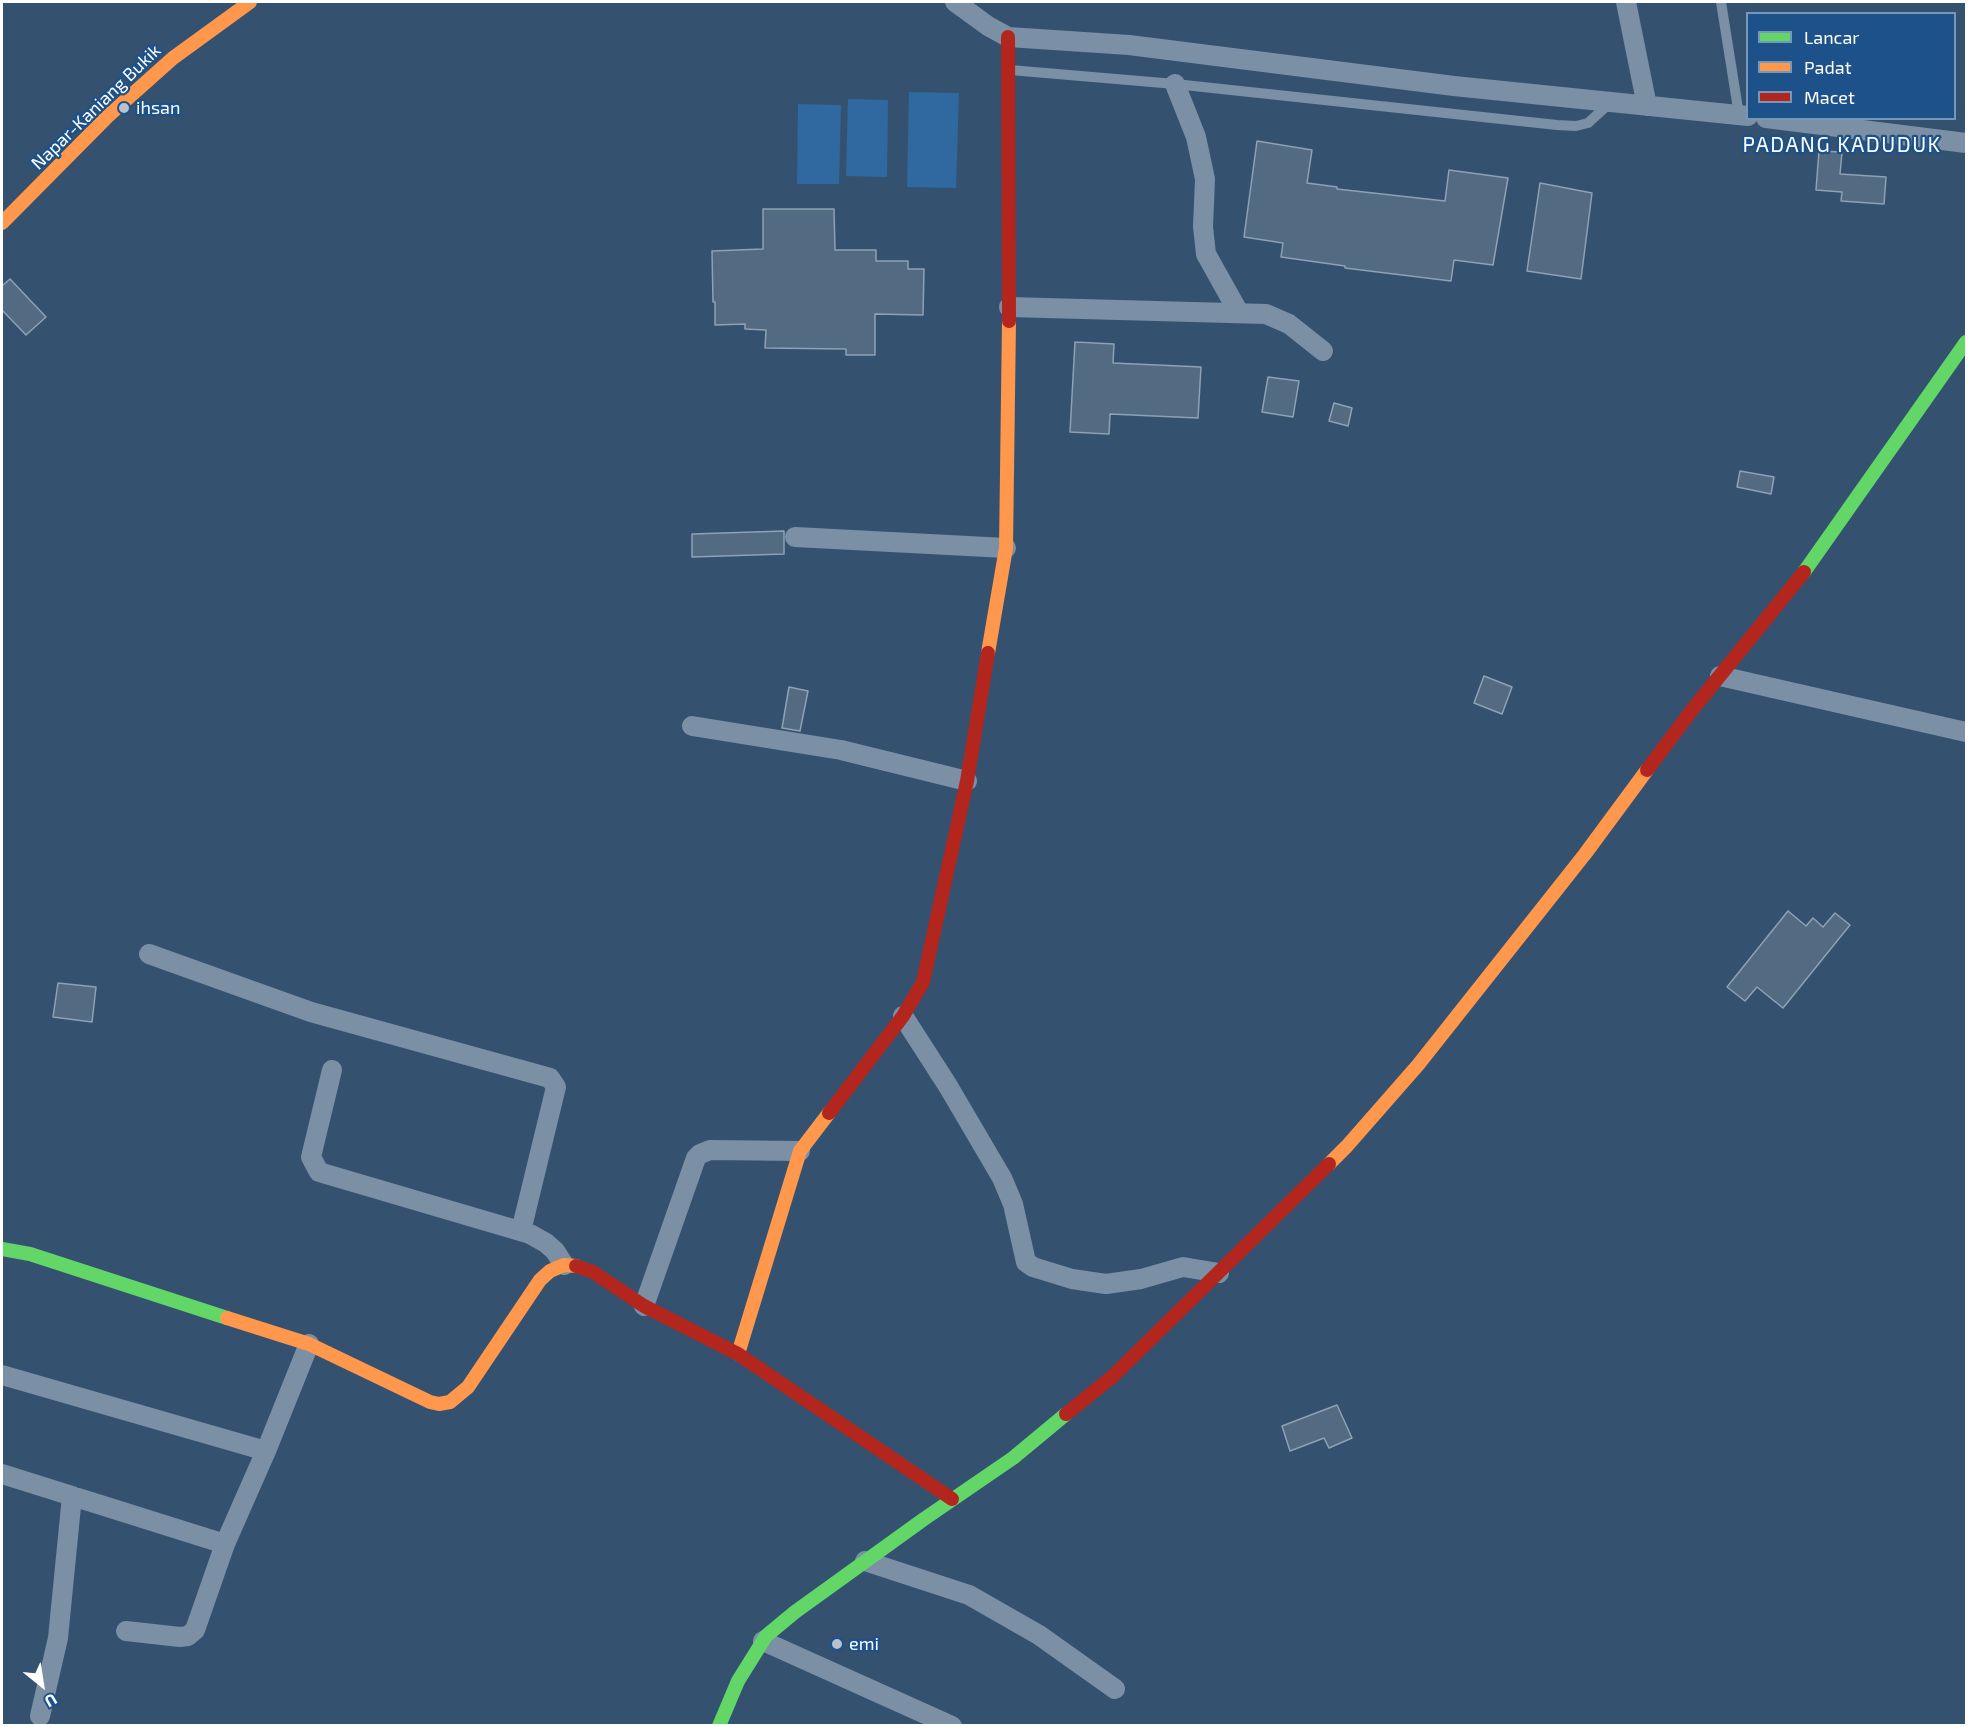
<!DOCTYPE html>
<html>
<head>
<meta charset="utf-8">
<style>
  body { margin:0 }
  #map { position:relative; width:1968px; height:1727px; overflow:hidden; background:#345270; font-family:"Exo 2",sans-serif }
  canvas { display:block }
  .frame { position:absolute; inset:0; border:3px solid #fff; pointer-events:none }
  .legend { position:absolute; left:1746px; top:12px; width:210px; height:108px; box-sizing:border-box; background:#1c5189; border:2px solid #7797b8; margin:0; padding:8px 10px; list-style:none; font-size:18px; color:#fff }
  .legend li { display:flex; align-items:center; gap:12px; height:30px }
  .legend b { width:30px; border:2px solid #7797b8 }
  .north { position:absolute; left:12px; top:1655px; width:60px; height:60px; -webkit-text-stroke:4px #1c5189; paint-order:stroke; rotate:150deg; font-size:16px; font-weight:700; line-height:24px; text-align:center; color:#fff }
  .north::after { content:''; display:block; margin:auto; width:21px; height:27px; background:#fff; clip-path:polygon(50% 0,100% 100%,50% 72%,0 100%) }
</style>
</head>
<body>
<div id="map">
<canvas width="1968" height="1727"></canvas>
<div class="frame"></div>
<ul class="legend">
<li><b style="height:8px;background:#63d668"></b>Lancar</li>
<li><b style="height:8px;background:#ff974d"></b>Padat</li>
<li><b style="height:8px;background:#b3261e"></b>Macet</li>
</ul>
<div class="north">U</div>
</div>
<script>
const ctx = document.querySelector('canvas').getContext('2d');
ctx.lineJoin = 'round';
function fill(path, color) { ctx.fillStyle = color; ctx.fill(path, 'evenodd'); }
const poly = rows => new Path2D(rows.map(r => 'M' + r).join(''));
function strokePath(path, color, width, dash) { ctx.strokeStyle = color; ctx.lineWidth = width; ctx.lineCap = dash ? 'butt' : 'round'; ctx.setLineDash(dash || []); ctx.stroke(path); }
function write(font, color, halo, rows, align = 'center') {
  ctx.font = font + ' "Exo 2",sans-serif'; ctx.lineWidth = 4.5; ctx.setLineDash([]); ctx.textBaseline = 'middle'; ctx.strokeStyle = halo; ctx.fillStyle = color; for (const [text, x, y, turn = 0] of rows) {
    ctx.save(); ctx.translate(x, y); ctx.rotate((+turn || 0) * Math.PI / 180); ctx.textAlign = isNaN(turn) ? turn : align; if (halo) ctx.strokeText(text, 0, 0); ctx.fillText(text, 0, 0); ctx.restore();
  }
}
const green = poly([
  [909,92,959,93,956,188,907,187],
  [848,99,888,100,887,177,846,176],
  [798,104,841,105,839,184,797,184]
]);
const building = poly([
  [1257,141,1312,150,1307,183,1337,187,1337,189,1445,201,1449,170,1508,178,1493,265,1454,260,1451,281,1345,268,1345,266,1281,257,1283,243,1244,237,1257,141],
  [1819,151,1842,152,1840,174,1886,177,1884,204,1841,201,1842,192,1816,190,1819,151],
  [1540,183,1592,193,1581,279,1527,271,1540,183],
  [763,209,834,209,835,250,876,250,876,261,908,261,908,269,924,269,923,315,875,314,875,355,846,355,846,349,765,348,766,330,745,329,745,324,715,325,715,302,713,302,712,251,763,249,763,209],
  [10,279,46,317,26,335,2,310,2,286,10,279],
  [1075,342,1114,344,1113,363,1201,367,1198,418,1110,414,1109,434,1070,432,1075,342],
  [1268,377,1299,381,1293,417,1262,412,1268,377],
  [1334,403,1352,408,1348,426,1329,421,1334,403],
  [1740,471,1774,477,1771,494,1737,487,1740,471],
  [784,531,784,554,692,557,692,534,784,531],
  [1484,676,1512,687,1502,714,1474,703,1484,676],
  [789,687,808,691,800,731,782,728,789,687],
  [1788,911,1806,926,1813,918,1823,927,1835,913,1850,925,1783,1008,1757,987,1745,1001,1727,987,1788,911],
  [58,983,96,987,92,1022,53,1017,58,983],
  [1337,1405,1352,1438,1329,1448,1324,1438,1290,1451,1282,1426,1337,1405]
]);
const lane = poly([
  [1721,2,1739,115],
  [1010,70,1175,84,1557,125,1576,126,1588,123,1611,102]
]);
const street = poly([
  [955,2,988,26,1008,37,1129,45,1454,86,1748,116],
  [1626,2,1647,106],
  [1175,84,1196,137,1205,179,1203,227,1206,254,1239,313],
  [1766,118,1966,143],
  [1009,307,1266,314,1289,324,1323,351],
  [795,537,1006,548],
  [1720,676,1966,732],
  [692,726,841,750,967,781],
  [149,954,311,1012,550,1078,556,1087,521,1231],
  [903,1016,948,1086,1002,1178,1013,1204,1026,1262,1033,1267,1072,1279,1106,1284,1141,1279,1183,1267,1219,1273],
  [332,1070,311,1157,319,1172,530,1234,546,1243,555,1251,564,1265],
  [644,1306,696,1158,700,1154,710,1150,800,1151],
  [2,1375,266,1451],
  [2,1474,225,1544],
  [865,1561,969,1595,1039,1635,1115,1689],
  [126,1631,180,1637,188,1636,195,1630,225,1544,266,1451,309,1344],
  [763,1641,952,1726],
  [40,1716,58,1638,72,1496]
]);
const fast = poly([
  [1804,572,1966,342],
  [2,1249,30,1254,227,1318],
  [719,1726,738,1681,766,1636,795,1612,924,1519,1013,1458,1066,1414]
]);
const slow = poly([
  [2,223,108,116,173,58,250,2],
  [988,653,1006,548,1009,321],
  [1329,1164,1347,1146,1418,1065,1585,854,1647,770],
  [227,1318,309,1344,430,1402,439,1404,450,1402,468,1387,540,1280,550,1271,564,1265,576,1266],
  [738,1354,800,1151,829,1113]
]);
const jam = poly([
  [1008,37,1009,321],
  [1647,770,1692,710,1804,572],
  [829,1113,903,1016,923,982,967,781,988,653],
  [576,1266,593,1272,644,1306,738,1354,952,1499],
  [1066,1414,1112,1377,1329,1164]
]);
const markers = [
  [124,108,6,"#b8c2cd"],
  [837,1644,6,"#b8c2cd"]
];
const streetNames = [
  ["Napar-Kaniang Bukik",96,107,-44]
];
const poiNames = [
  ["ihsan",136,108],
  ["emi",849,1644]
];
const quarterNames = [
  ["PADANG KADUDUK",1842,145]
];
fill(green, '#3068a0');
fill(building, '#526a82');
strokePath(building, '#8fa1b3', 1.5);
strokePath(lane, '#7b90a5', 10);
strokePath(street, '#7b90a5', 20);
strokePath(fast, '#63d668', 14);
strokePath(slow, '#ff974d', 14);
strokePath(jam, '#b3261e', 14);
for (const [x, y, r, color] of markers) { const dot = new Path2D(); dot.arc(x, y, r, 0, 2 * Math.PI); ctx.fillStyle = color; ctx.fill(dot); strokePath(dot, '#1c5189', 2); }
write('18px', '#fff', '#1c5189', streetNames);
write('18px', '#fff', '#1c5189', poiNames, 'left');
ctx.letterSpacing = '1.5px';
write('21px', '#fff', '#1c5189', quarterNames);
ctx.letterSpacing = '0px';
</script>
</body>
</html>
